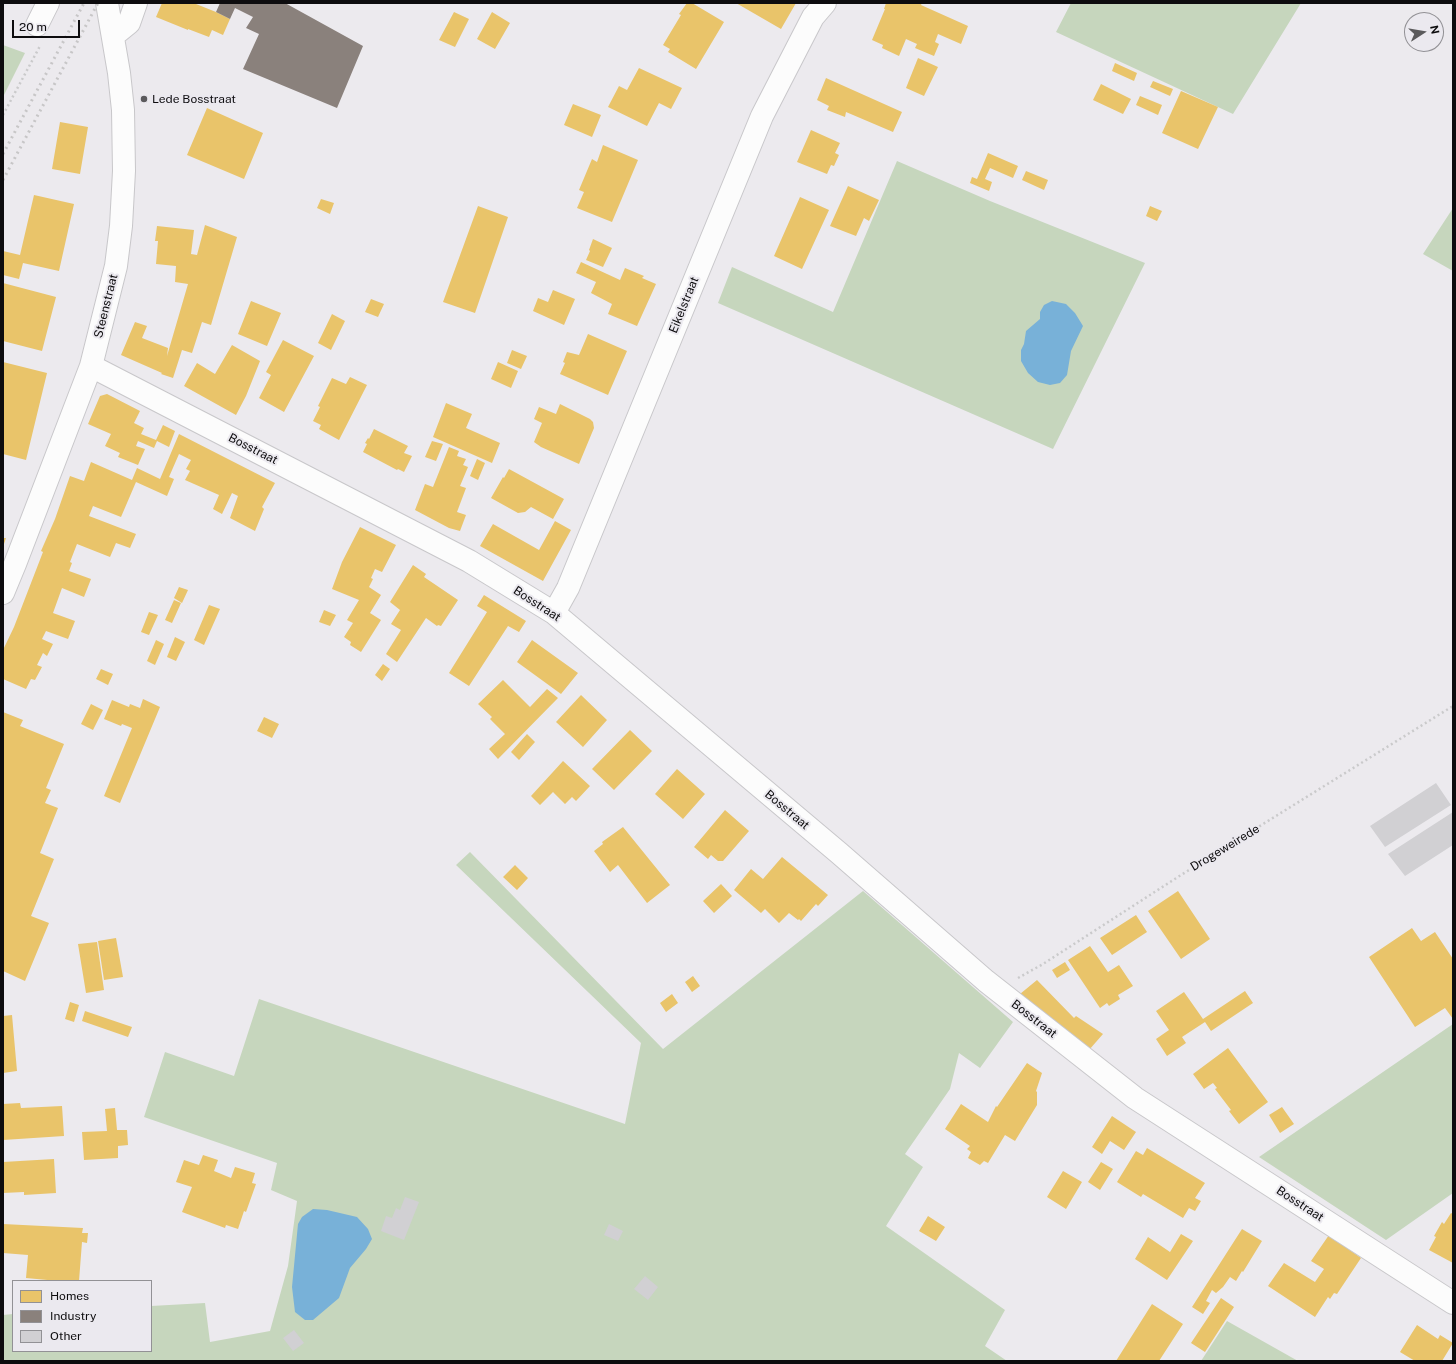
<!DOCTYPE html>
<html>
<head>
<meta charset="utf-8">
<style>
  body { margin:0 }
  #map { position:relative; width:1456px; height:1364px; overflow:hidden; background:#eceaee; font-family:"Public Sans",sans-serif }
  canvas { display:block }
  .frame { position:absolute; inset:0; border:4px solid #0d0c0e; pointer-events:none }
  .legend { position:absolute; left:12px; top:1280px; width:140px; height:72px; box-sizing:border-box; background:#ebe9ef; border:1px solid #929195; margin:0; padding:5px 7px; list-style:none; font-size:12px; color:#0d0c0e }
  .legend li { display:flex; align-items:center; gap:8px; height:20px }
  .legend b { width:20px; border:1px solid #929195 }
  .north { position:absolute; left:1404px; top:12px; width:40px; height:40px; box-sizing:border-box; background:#ebe9ef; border:1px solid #929195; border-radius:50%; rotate:78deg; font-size:11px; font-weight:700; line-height:16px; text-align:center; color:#0d0c0e }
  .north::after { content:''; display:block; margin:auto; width:14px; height:18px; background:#5b5a5c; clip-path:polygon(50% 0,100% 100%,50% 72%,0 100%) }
  .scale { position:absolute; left:12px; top:20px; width:68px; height:18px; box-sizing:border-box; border:2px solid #0d0c0e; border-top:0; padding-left:5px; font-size:12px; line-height:14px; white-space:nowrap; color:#0d0c0e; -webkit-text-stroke:3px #ebe9ef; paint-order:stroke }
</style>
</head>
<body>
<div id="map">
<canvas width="1456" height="1364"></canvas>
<div class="frame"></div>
<ul class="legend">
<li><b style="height:11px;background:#e9c46a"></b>Homes</li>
<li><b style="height:11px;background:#8a817c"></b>Industry</li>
<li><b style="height:11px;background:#d1d0d3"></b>Other</li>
</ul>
<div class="north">N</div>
<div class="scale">20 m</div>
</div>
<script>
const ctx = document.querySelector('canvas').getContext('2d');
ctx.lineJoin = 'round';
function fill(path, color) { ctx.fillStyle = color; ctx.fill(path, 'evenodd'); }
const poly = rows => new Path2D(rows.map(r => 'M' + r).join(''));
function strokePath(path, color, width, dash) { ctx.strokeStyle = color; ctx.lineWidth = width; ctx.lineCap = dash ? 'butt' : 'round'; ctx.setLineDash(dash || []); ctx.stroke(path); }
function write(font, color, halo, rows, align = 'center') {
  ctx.font = font + ' "Public Sans",sans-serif'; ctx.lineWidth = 4; ctx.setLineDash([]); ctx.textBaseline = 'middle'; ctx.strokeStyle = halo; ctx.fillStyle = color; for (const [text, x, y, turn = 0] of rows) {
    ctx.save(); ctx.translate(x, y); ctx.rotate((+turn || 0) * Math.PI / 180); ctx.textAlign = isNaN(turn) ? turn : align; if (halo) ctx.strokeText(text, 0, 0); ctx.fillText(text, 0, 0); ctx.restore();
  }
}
const green = poly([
  [1071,3,1301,3,1233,114,1056,32],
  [3,45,25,53,3,97],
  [897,161,990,201,1145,263,1053,449,718,303,732,267,833,312],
  [1453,208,1453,271,1423,254],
  [470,852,663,1049,863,891,1013,1022,980,1068,959,1053,950,1089,905,1154,923,1167,886,1226,1005,1310,985,1346,1007,1361,3,1361,3,1315,13,1314,13,1351,151,1351,151,1306,205,1303,210,1342,270,1331,288,1266,297,1201,271,1190,277,1163,144,1117,165,1052,234,1076,259,999,625,1124,641,1043,456,865],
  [1453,1024,1453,1193,1386,1240,1259,1157],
  [1227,1321,1298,1361,1201,1361]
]);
const water = poly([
  [1052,301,1066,304,1075,313,1083,326,1071,351,1067,375,1060,383,1050,385,1038,382,1028,373,1021,361,1021,350,1024,344,1026,331,1040,319,1040,312,1044,305],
  [313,1209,327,1210,357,1217,368,1229,372,1239,366,1249,350,1268,339,1298,313,1320,305,1320,295,1312,292,1287,298,1224,302,1217]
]);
const homes = poly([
  [162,3,197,3,196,4,216,12,230,19,223,35,212,30,209,37,188,29,188,30,156,17],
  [687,3,692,3,724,22,696,69,668,52,670,49,663,45,681,15,679,14],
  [736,3,796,3,781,29],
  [886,3,922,3,921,5,968,26,961,44,938,34,935,42,939,44,934,56,915,48,917,44,906,39,899,56,882,48,883,45,872,40,885,9,884,9],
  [454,12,469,19,455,47,439,40],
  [492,12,510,23,495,49,477,39],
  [918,58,938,67,924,96,906,88],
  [1115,63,1137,73,1134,81,1112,71],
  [639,68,682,88,671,109,659,103,647,126,608,107,619,86,627,90],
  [826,78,902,112,893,132,846,112,845,117,827,110,829,106,817,100],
  [1153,81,1173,89,1170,96,1150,87],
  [1101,84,1131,99,1123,114,1093,100],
  [1181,91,1218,107,1198,149,1162,133],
  [1140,96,1162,105,1158,115,1136,105],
  [573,104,601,115,592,137,564,125],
  [207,108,263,133,244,179,187,155],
  [60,122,88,127,80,174,52,169],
  [811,130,840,143,835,153,839,155,834,166,831,165,827,174,797,162],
  [603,145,638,160,612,222,577,208,584,192,579,190,592,159,597,162],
  [988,153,1018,166,1013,178,990,168,985,179,992,182,989,191,970,183,972,177,977,179],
  [1026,171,1048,180,1044,190,1022,180],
  [848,186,879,200,869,221,864,218,856,236,830,226],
  [34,195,74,204,59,271,23,263,19,279,3,275,3,251,20,255],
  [800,197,829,210,802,269,774,256],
  [321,199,334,203,330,214,317,208],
  [478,206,508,217,475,313,443,302],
  [1150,206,1162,211,1157,221,1146,216],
  [205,225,237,237,211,325,202,322,192,353,182,350,173,378,161,374,162,373,121,355,135,322,147,326,142,338,168,348,167,356,188,284,175,282,176,266,156,264,158,241,155,241,157,226,194,230,191,254,197,255],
  [593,239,612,248,603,267,586,260,590,251,589,250],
  [581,262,620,280,625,268,644,276,642,278,656,284,637,326,608,314,612,304,591,293,596,282,576,273],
  [3,283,56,297,42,351,3,341,4,321,3,321],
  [553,290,575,299,564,325,533,311,538,298,548,302],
  [371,299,384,304,378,317,365,312],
  [251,301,281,313,267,346,238,334],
  [332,314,345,321,331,350,318,343],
  [588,334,627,351,608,395,560,374,565,363,563,362,567,352,579,355],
  [283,340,314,356,284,412,259,398,271,375,266,372],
  [232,345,260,361,246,396,236,415,184,386,197,363,215,374],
  [512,350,527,356,521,369,507,363],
  [3,362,47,373,26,460,3,454],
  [498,362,518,371,511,388,491,379],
  [350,377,367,385,339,440,319,429,321,425,313,421,320,407,318,406,332,378,346,384],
  [107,394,140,411,134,423,144,428,141,434,156,440,163,425,175,431,169,447,157,441,154,448,138,441,136,446,145,449,138,465,118,457,120,453,105,446,111,434,88,424,100,396],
  [446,403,472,414,466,428,500,443,492,463,433,437],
  [560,404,590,419,593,422,594,428,579,464,541,447,534,442,542,423,534,419,539,407,556,414],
  [374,429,408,446,404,453,412,456,404,472,398,469,397,470,363,452,367,444,365,443,368,438,369,439],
  [179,434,275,483,262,507,264,509,255,531,230,518,238,496,232,493,222,514,213,509,219,495,185,480,190,471,186,469,191,460,179,454,169,477,174,479,167,496,136,482,121,517,93,506,89,516,136,534,130,548,116,543,110,557,77,544,70,562,72,563,69,571,91,579,84,597,62,588,53,613,75,621,68,639,46,631,42,639,53,644,47,656,43,653,37,665,42,667,35,680,31,679,26,689,3,679,3,650,14,627,43,552,41,551,55,519,70,476,84,481,91,462,132,480,137,468,160,479],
  [432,441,443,444,436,461,425,457],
  [449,447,459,451,457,456,466,459,463,465,468,467,460,486,466,488,457,512,466,515,460,531,449,528,415,510,425,484,433,487],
  [477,459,485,463,478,480,470,476],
  [509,469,564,499,553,519,531,507,525,512,518,513,491,498,503,477,504,478],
  [555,521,571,530,543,581,480,546,493,524,539,550],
  [360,527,396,545,382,572,375,569,371,578,373,579,369,587,381,595,370,613,381,620,361,652,350,645,351,642,344,637,353,623,347,620,359,600,332,589,342,562],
  [3,538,6,538,3,547],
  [413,565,426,574,424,577,458,600,441,626,438,625,437,626,426,618,397,662,386,654,401,630,391,624,400,610,390,602],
  [179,587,188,590,182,603,174,598],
  [484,595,526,621,519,632,508,626,469,686,449,673,487,612,477,606],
  [174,600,181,603,172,623,165,620],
  [209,605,220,609,204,645,194,640],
  [324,610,336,615,330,626,319,622],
  [149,612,158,615,149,635,141,632],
  [175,637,185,642,176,661,167,657],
  [156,640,164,644,155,665,147,661],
  [532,640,578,673,561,694,517,662],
  [383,664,390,669,382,681,375,675],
  [101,669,113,674,108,685,96,679],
  [503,680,530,707,547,689,558,698,498,759,489,749,505,734,490,719,492,717,478,704],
  [581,695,607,720,583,747,556,722],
  [143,699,160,707,120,803,104,796,132,728,122,724,121,726,104,719,112,700,129,707,130,704,140,708],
  [91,704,103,710,93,730,81,724],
  [3,712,23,720,20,726,64,744,46,788,51,790,45,803,58,808,40,853,54,859,31,916,49,923,25,981,3,971],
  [264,717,279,724,272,738,257,731],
  [630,730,652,751,614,790,592,769],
  [527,734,535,742,519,760,511,752],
  [563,761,590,786,576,801,572,797,565,804,553,792,540,805,531,796],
  [677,769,705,794,683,819,655,794],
  [725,810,749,831,723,861,718,861,711,855,708,859,694,847],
  [623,827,670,885,647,903,618,865,610,872,594,851,603,844,602,842],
  [782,857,828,895,818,906,816,904,801,921,799,919,798,920,789,913,779,923,765,909,761,913,734,890,751,869,763,879],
  [515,865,528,878,517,890,503,877],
  [721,884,732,896,714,913,703,901],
  [1178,891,1210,939,1181,959,1148,911],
  [1136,915,1147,932,1112,955,1100,938],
  [1412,928,1421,941,1435,932,1453,959,1453,1019,1445,1008,1415,1027,1369,957],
  [116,938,123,977,104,980,98,941],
  [97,942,104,990,86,993,78,944],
  [1090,946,1108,972,1119,965,1133,986,1118,995,1120,999,1109,1006,1107,1003,1100,1008,1068,960],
  [1065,962,1070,970,1057,978,1052,970],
  [693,976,700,986,692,992,685,982],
  [1037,980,1074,1018,1076,1016,1103,1034,1089,1050,1020,994],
  [1245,991,1253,1003,1211,1031,1205,1022,1182,1037,1186,1043,1167,1056,1156,1039,1169,1030,1156,1011,1184,992,1203,1019],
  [672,994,678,1003,666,1012,660,1003],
  [70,1002,79,1005,74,1022,65,1019],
  [85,1011,132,1027,128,1037,82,1021],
  [12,1015,17,1071,3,1073,3,1016],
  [1228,1048,1268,1102,1239,1124,1229,1111,1231,1110,1215,1089,1217,1088,1213,1083,1204,1089,1193,1074],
  [1027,1063,1042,1073,1036,1091,1037,1092,1037,1105,1015,1141,1005,1135,988,1163,984,1161,980,1165,968,1158,971,1152,967,1149,970,1146,945,1129,961,1104,988,1122,996,1106,997,1107],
  [20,1103,21,1108,62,1106,64,1136,3,1140,3,1104],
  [1282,1107,1294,1124,1280,1133,1269,1115],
  [115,1108,117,1130,127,1130,128,1145,118,1146,118,1158,84,1160,82,1132,107,1131,105,1109],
  [1112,1116,1136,1132,1124,1150,1110,1141,1102,1154,1092,1147],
  [1147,1148,1205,1183,1195,1198,1201,1201,1195,1211,1189,1208,1183,1218,1143,1194,1141,1197,1117,1182,1136,1151,1143,1155],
  [203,1155,218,1160,214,1171,231,1178,235,1167,255,1173,252,1183,256,1184,246,1212,244,1211,238,1229,226,1225,225,1228,182,1212,192,1187,176,1182,184,1160,199,1165],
  [54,1159,56,1193,24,1195,24,1192,3,1193,3,1162],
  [1101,1162,1113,1169,1100,1190,1088,1182],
  [1063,1171,1082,1182,1066,1209,1047,1197],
  [1451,1213,1453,1214,1453,1263,1429,1250,1436,1237,1434,1236,1442,1222,1444,1224],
  [928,1216,945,1227,936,1241,919,1231],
  [3,1224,83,1228,82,1233,88,1233,87,1243,82,1242,79,1281,58,1281,26,1278,28,1255,3,1253],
  [1242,1229,1262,1241,1243,1272,1242,1271,1236,1281,1230,1277,1223,1287,1216,1293,1212,1290,1206,1301,1210,1303,1203,1314,1192,1307],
  [1181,1234,1193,1241,1167,1280,1135,1259,1148,1237,1170,1252],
  [1329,1235,1361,1258,1337,1294,1334,1293,1330,1299,1328,1297,1315,1317,1268,1286,1284,1263,1315,1282,1324,1269,1311,1261],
  [1221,1298,1234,1307,1205,1352,1191,1343],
  [1152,1304,1183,1324,1159,1361,1116,1361],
  [1417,1325,1438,1339,1440,1335,1453,1343,1442,1361,1415,1361,1400,1352]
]);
const industry = poly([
  [220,3,285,3,363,46,337,108,243,69,259,34,246,28,253,17,235,8,230,19,216,12]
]);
const building = poly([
  [1436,783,1451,805,1385,847,1370,826],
  [1453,812,1453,845,1405,876,1388,854],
  [405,1197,419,1202,404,1240,381,1231,386,1216,392,1218,396,1208,400,1210],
  [609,1224,623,1231,618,1241,604,1235],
  [645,1276,658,1287,648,1300,634,1289],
  [294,1330,304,1343,293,1351,283,1338]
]);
const path = poly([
  [3,115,40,46],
  [1018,978,1043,964,1181,875,1453,706]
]);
const minor = poly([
  [37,25,48,3],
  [113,36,129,23,136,3],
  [91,366,469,561,554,613,839,853,986,981,1135,1098,1453,1303],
  [3,593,15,564,91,366,116,266,121,226,124,171,123,110,119,73,107,3],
  [554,613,568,588,762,116,813,17,825,3]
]);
const rail = poly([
  [3,154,84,3],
  [3,180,98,3]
]);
const markers = [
  [144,99,4,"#5b5a5c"]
];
const poiNames = [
  ["Lede Bosstraat",152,99]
];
const streetNames = [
  ["Eikelstraat",684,305,-68],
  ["Steenstraat",106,306,-76],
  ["Bosstraat",253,449,27],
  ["Bosstraat",537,604,33],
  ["Bosstraat",787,810,40],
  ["Drogeweirede",1225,848,-31],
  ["Bosstraat",1034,1019,38],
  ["Bosstraat",1300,1204,33]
];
fill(green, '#c6d6bd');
fill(water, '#78b1d8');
fill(homes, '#e9c46a');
fill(industry, '#8a817c');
fill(building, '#d1d0d3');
strokePath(minor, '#c8c7ca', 24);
strokePath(path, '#cacacb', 2.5, [2, 3]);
strokePath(minor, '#fcfcfc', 22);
strokePath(rail, '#c7c6c7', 3, [2, 4]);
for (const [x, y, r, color] of markers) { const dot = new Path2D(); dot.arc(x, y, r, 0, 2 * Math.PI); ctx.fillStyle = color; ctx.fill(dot); strokePath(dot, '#ebe9ef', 1.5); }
write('12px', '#0d0c0e', '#ebe9ef', poiNames, 'left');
write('12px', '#0d0c0e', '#ebe9ef', streetNames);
</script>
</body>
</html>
